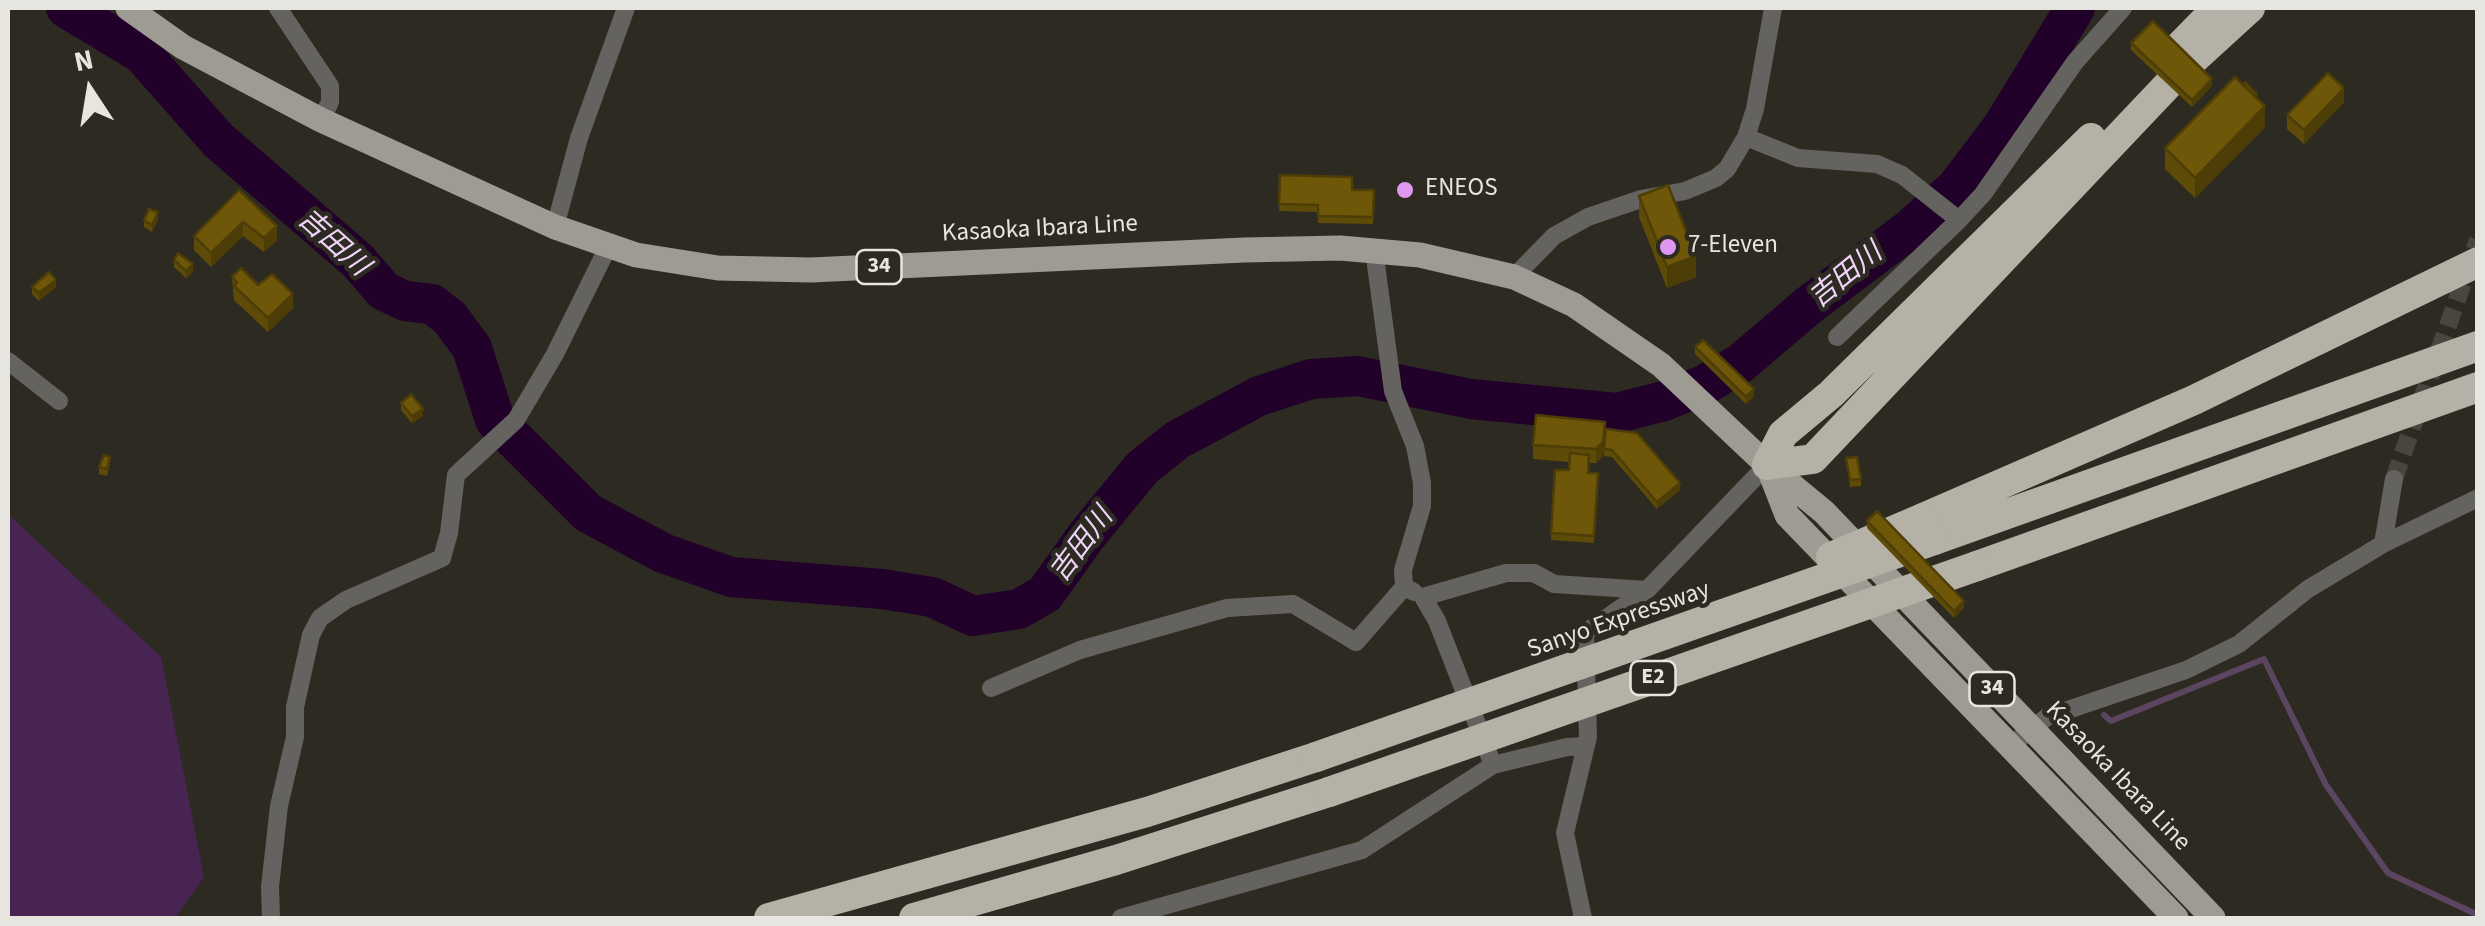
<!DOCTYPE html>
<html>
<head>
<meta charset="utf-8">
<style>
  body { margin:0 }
  #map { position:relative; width:2485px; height:926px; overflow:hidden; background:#2d2a22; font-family:"Source Sans 3",sans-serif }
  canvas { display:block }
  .frame { position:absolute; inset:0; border:10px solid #e6e5df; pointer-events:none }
  .north { position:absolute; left:40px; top:40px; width:100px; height:100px; -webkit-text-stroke:8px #2d2a22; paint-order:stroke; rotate:348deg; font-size:28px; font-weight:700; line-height:40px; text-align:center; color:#e6e5df }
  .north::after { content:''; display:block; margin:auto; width:35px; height:45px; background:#e6e5df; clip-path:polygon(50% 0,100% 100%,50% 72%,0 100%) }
</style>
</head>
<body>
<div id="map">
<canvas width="2485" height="926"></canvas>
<div class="frame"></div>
<div class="north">N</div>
</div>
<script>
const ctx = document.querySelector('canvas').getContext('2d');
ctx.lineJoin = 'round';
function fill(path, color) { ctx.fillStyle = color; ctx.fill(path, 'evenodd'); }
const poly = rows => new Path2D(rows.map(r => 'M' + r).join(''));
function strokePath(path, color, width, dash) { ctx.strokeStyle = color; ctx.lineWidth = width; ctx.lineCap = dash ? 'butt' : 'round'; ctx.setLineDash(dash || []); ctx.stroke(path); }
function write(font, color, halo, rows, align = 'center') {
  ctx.font = font + ' "Source Sans 3","Noto Sans JP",sans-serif'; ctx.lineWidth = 9; ctx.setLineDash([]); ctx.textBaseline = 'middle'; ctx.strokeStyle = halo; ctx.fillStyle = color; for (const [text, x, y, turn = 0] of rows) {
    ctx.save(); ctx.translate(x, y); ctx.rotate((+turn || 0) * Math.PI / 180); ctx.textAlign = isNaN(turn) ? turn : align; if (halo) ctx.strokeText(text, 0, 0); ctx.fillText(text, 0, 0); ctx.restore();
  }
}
const green = poly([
  [8,514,161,657,204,877,175,918,8,918]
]);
const stream = poly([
  [2104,715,2111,721,2264,659,2326,785,2388,873,2478,915]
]);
const river = poly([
  [66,8,142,54,218,140,357,260,384,291,405,301,432,304,450,318,472,348,495,420,588,513,663,553,731,577,882,589,932,597,973,616,1019,609,1045,594,1087,535,1142,468,1177,440,1259,396,1311,379,1358,376,1471,399,1617,413,1664,401,1706,384,1741,363,1809,305,1910,229,1956,188,2003,126,2075,8]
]);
const minorTunnel = poly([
  [2394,479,2478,240]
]);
const minor = poly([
  [278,8,330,86,330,102,321,120],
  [1746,137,1798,158,1877,164,1902,175,1959,220,1983,194,2075,62,2123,8],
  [555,227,579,138,626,8],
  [1379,250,1376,265,1393,391,1415,446,1422,483,1422,506,1403,570,1404,587,1414,592],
  [1514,277,1554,236,1588,217,1641,199,1685,191,1716,178,1727,169,1746,137,1755,109,1773,8],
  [1837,337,1959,220],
  [8,361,59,401],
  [2383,544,2394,479],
  [991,688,1080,650,1227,608,1293,604,1356,642,1404,587],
  [2010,746,2047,717,2186,670,2239,644,2308,589,2383,544,2478,498],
  [1493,765,1567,747,1586,746],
  [271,918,270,887,279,806,295,737,295,707,311,635,320,618,346,600,442,558,449,533,456,475,516,420,555,354,608,247],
  [1121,918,1362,850,1493,765,1437,621,1423,597,1506,573,1534,573,1554,584,1647,590,1767,465],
  [1583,918,1565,833,1588,737,1585,633,1647,590]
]);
const primary = poly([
  [128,8,183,47,321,120,555,227,636,255,718,268,811,270,1244,250,1340,248,1420,255,1514,277,1574,305,1661,365,1767,465,1824,512,2213,918],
  [1769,469,1787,515,2176,918]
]);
const motorway = poly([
  [2175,51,2217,8],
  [1767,465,1813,459,2181,71,2250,8],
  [1767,465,1783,434,1831,394,2091,138],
  [1923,518,2194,400,2478,262],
  [1934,540,2478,346],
  [1977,566,2478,387],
  [769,918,1147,812,1316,757],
  [914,918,1116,860,1329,792]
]);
const motorwayBridge = poly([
  [1831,557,1923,518],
  [1316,757,1934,540],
  [1329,792,1977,566]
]);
const wall = poly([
  [2131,43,2212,86,2192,107,2131,50],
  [2257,99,2265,127,2195,198,2165,169,2165,148],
  [2344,102,2304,144,2287,129,2287,115],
  [1280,175,1352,190,1374,190,1373,224,1318,223,1318,212,1279,211],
  [239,190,277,240,264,252,243,236,211,267,194,250,194,236],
  [1639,196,1696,277,1667,288,1639,217],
  [158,219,152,232,144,227,144,220],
  [174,260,193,272,186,278,174,267],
  [232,277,258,285,293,308,268,332,234,300],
  [32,287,56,287,39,301,32,294],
  [1695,347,1754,396,1746,404,1695,354],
  [401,403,423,416,412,423,401,410],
  [1637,433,1680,490,1657,509,1612,457,1604,456,1604,449],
  [1605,436,1603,456,1596,463,1589,463,1588,473,1598,473,1594,543,1551,540,1555,470,1569,470,1569,462,1533,459,1533,445],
  [1846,458,1861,479,1861,486,1850,487],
  [110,464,107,476,99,474,99,467],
  [1867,521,1964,608,1954,618,1867,528]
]);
const shadedWall = poly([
  [2212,79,2212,86,2192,107,2192,100],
  [2344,88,2344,102,2304,144,2304,130],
  [2265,106,2265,127,2195,198,2195,178],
  [158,212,158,219,152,232,152,225],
  [243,222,243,236,211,267,211,253],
  [277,226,277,240,264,252,264,238],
  [1696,256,1696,277,1667,288,1667,267],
  [193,264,193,272,186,278,186,271],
  [56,280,56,287,39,301,39,293],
  [293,294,293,308,268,332,268,318],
  [1754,389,1754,396,1746,404,1746,397],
  [423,409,423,416,412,423,412,416],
  [1605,422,1603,456,1596,463,1596,449],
  [1680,483,1680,490,1657,509,1657,502],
  [1964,601,1964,608,1954,618,1954,611]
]);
const building = poly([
  [2153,21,2212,79,2192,100,2131,43,2153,21],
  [2328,73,2344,88,2304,130,2287,115,2328,73],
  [2235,77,2265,106,2195,178,2165,148,2235,77],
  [2245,82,2257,94,2255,96,2243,85,2245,82],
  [1280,175,1352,177,1352,190,1374,190,1373,217,1318,216,1318,205,1279,204,1280,175],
  [1668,185,1696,256,1667,267,1639,196,1668,185],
  [239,190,277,226,264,238,243,222,211,253,194,236,239,190],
  [149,209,158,212,152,225,144,220,149,209],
  [178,253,193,264,186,271,174,260,178,253],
  [241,268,258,285,272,274,293,294,268,318,234,286,237,282,232,277,241,268],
  [49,272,56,280,39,293,32,287,49,272],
  [1703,340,1754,389,1746,397,1695,347,1703,340],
  [411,394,423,409,412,416,401,403,411,394],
  [1536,415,1605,422,1603,442,1596,449,1533,445,1536,415],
  [1606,429,1637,433,1680,483,1657,502,1612,450,1604,449,1606,429],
  [1570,453,1589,455,1588,473,1598,473,1594,536,1551,533,1555,470,1569,470,1570,453],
  [104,455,110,457,107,469,99,467,104,455],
  [1857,457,1861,479,1850,480,1846,458,1857,457],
  [1877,511,1964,601,1954,611,1867,521,1877,511]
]);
const markers = [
  [1405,190,10,"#de98f2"],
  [1668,247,10,"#de98f2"]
];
const shields = [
  [879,267,45],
  [1653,678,45],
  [1992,689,45]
];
const shieldNames = [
  ["34",879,267],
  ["E2",1653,678],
  ["34",1992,689]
];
const poiNames = [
  ["ENEOS",1425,190],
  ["7-Eleven",1688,247]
];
const streetNames = [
  ["Kasaoka Ibara Line",1040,230,-3],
  ["Sanyo Expressway",1619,621,-19],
  ["Kasaoka Ibara Line",2117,777,46]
];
const waterNames = [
  ["吉田川",332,244,42],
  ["吉田川",1847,277,-39],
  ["吉田川",1083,546,-53]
];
fill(green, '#482452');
strokePath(stream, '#5c4560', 6);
strokePath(river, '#21002a', 40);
strokePath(minorTunnel, '#49463e', 18, [18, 9]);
strokePath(minor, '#64635f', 18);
strokePath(primary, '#9e9b92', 25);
strokePath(motorway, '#b5b1a7', 30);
strokePath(motorwayBridge, '#b5b1a7', 30);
fill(wall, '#5f4b08');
fill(shadedWall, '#4d3d06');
fill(building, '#6e5709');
strokePath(building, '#4d3d06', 2.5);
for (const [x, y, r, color] of markers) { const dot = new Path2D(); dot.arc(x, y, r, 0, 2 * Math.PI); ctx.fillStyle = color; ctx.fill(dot); strokePath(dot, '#2d2a22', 4); }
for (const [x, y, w] of shields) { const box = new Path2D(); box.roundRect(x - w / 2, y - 17, w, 34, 8); ctx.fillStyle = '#2d2a22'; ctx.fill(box); strokePath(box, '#e6e5df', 2.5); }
write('bold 22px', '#e6e5df', null, shieldNames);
write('25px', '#e6e5df', '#2d2a22', poiNames, 'left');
write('25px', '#e6e5df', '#2d2a22', streetNames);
write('italic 28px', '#f0d4f9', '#2d2a22', waterNames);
</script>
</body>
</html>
